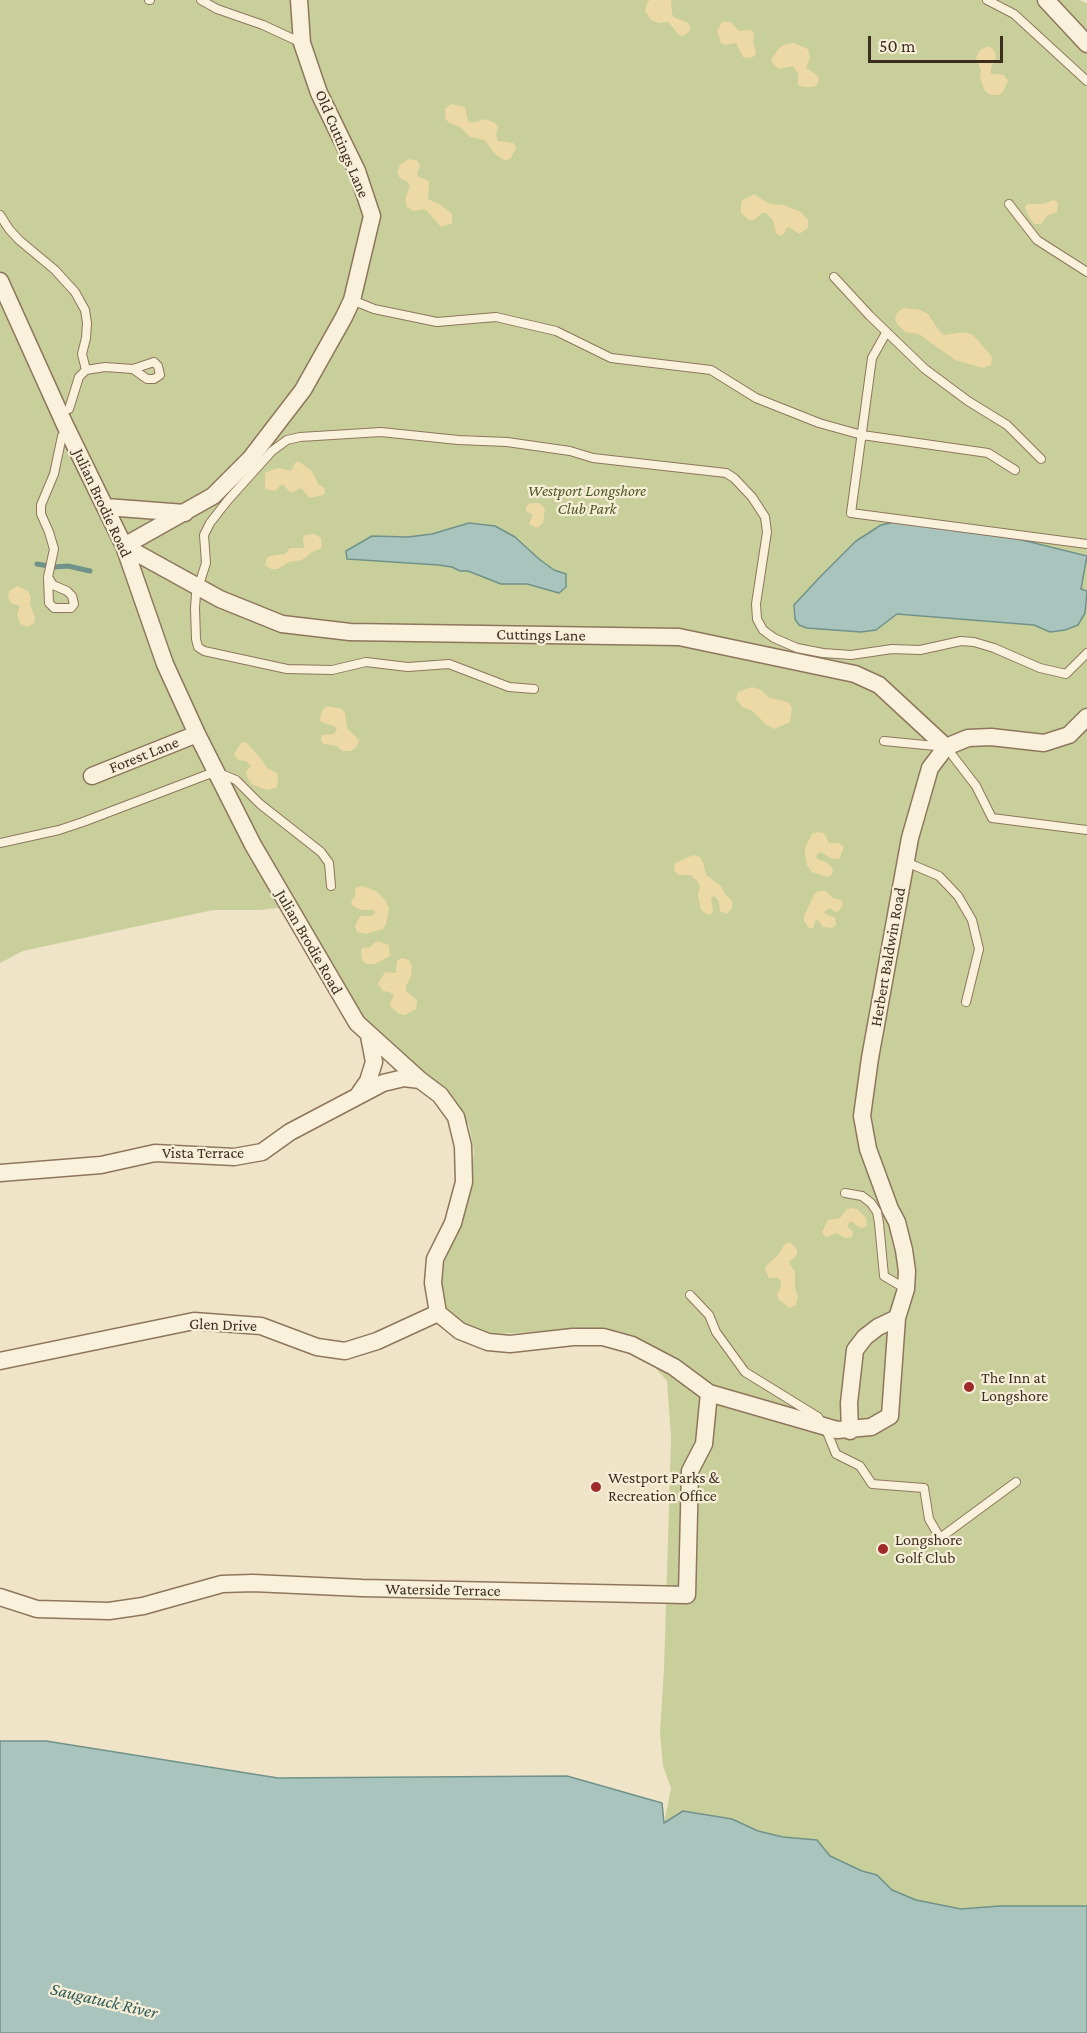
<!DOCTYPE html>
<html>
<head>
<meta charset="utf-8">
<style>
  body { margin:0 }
  #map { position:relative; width:1087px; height:2033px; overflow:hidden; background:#f0e4c8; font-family:"Crimson Pro",serif }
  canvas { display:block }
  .scale { position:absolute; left:868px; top:36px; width:135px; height:27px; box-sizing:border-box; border:3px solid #3d2e20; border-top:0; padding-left:8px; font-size:18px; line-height:21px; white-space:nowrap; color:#3d2e20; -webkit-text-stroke:4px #f7eed8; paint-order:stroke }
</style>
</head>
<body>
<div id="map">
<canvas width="1087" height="2033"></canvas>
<div class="scale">50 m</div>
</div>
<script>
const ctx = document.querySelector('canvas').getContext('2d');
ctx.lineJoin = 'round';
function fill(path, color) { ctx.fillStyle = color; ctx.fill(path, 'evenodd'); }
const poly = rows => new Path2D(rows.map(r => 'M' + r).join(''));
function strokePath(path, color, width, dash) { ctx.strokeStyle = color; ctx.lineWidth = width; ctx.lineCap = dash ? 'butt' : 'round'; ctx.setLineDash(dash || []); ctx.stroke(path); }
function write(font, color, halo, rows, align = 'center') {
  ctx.font = font + ' "Crimson Pro",serif'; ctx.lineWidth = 4.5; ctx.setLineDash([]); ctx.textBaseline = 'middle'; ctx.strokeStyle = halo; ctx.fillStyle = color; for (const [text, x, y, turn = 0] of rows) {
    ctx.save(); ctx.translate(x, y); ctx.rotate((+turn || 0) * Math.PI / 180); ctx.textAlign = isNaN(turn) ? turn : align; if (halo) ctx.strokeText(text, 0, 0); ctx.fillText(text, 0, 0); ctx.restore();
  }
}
const green = poly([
  [0,0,1079,0,1087,3,1087,1906,1000,1906,961,1909,916,1900,892,1890,877,1875,862,1871,829,1856,816,1840,783,1837,758,1831,732,1819,684,1811,664,1824,671,1788,663,1766,660,1732,664,1670,671,1438,667,1381,634,1344,584,1329,495,1334,467,1329,444,1307,439,1288,443,1265,463,1219,474,1152,469,1125,366,1021,295,906,260,910,213,910,23,951,0,963]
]);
const sand = poly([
  [650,0,671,0,672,14,675,18,687,22,691,28,689,32,683,36,679,35,668,22,659,23,651,20,645,11,647,2],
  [722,22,731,22,739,31,750,30,754,32,753,42,756,53,755,56,748,58,743,57,736,43,725,45,721,43,717,31],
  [793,43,808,49,810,58,806,68,817,75,819,79,817,85,813,87,803,87,798,85,798,74,793,66,779,69,773,64,771,60,779,48,786,44],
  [989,46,994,50,996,57,991,68,991,74,1004,75,1008,81,1003,92,998,95,991,95,985,91,980,78,981,70,976,58,980,50],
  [451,104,465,107,468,121,471,123,485,119,495,123,498,127,496,135,498,141,514,143,516,148,511,158,506,160,502,159,493,152,485,140,470,137,460,127,450,123,446,120,445,109],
  [408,159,418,161,420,166,417,174,419,177,429,181,428,199,441,205,452,214,452,223,441,227,427,211,424,209,414,211,407,207,405,200,410,186,408,182,399,177,397,172,400,165],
  [754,194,770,204,783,205,801,212,808,220,808,228,799,234,789,227,786,229,784,234,780,236,776,233,773,220,766,213,762,213,754,220,749,220,741,213,741,207,742,200],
  [1054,200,1058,203,1057,212,1048,215,1041,224,1034,224,1027,213,1025,207,1027,204,1043,204],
  [904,308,920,310,928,314,940,332,944,335,965,332,973,335,990,354,992,358,991,365,983,368,955,360,919,334,905,332,897,324,895,317,899,311],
  [298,461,312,471,318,484,324,488,325,493,323,495,310,498,301,488,291,493,282,484,275,491,265,489,265,473,278,468,291,471,295,463],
  [531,503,539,503,545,509,543,523,537,528,529,524,533,515,526,511,526,506],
  [315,534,321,538,322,548,312,552,302,560,289,562,277,569,271,569,265,565,267,558,270,556,285,554,290,548,304,548,303,539,305,535],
  [17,586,28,591,31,597,30,604,35,618,34,623,28,627,20,624,17,614,20,606,11,603,8,597,9,591],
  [752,687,761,690,770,698,788,702,792,707,790,722,774,729,767,725,751,710,742,707,736,699,738,692],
  [327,706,342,709,345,713,347,728,359,740,356,748,350,751,342,751,337,746,324,744,321,741,322,735,334,734,337,729,334,726,321,722,320,718,323,709],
  [246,742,262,760,267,768,277,773,278,782,276,788,266,790,252,784,248,779,246,772,251,766,246,761,238,760,234,754,241,743],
  [818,832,824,833,829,843,839,843,844,847,839,859,830,858,821,852,817,854,816,857,819,860,826,862,833,869,832,875,827,877,812,872,807,865,805,855,805,848,812,834],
  [693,855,700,857,703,862,706,875,721,886,725,894,732,901,732,908,727,914,720,911,719,902,714,896,711,898,713,909,712,914,708,915,701,910,698,895,700,887,698,882,691,875,678,875,674,870,675,863],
  [362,886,376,891,385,900,389,908,386,924,383,929,366,934,357,932,355,926,360,916,371,916,375,914,374,910,361,910,353,906,351,902,355,896,355,889,357,887],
  [820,891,825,891,833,898,841,900,843,904,839,911,835,912,830,908,824,912,825,914,835,917,836,925,832,928,823,927,818,920,816,920,813,928,809,928,804,921,804,916,815,893],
  [378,941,389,945,390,956,375,964,366,964,362,960,361,951,363,947,369,948,374,943],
  [402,958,409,960,412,966,411,976,406,986,406,991,417,1000,416,1009,405,1015,399,1014,391,1007,390,1003,394,996,389,992,383,991,378,984,385,972,396,973,397,961],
  [852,1208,857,1209,866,1218,867,1224,865,1227,860,1228,851,1221,847,1226,853,1232,852,1237,845,1238,836,1233,828,1237,824,1236,822,1232,828,1220,840,1218,847,1209],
  [790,1242,797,1250,797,1255,789,1262,795,1272,795,1288,798,1296,796,1305,790,1308,779,1300,777,1295,781,1286,781,1281,778,1278,769,1278,765,1270,766,1266,778,1255,785,1244]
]);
const water = poly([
  [895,522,1018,539,1087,556,1081,589,1087,591,1085,613,1078,625,1065,630,1050,632,1034,625,897,614,876,630,861,632,807,628,799,625,795,619,794,605,819,578,856,541,881,525,895,522],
  [469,523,495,526,515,537,539,559,554,570,566,574,566,587,559,593,527,584,501,584,468,571,460,571,452,567,439,565,347,559,346,551,372,536,408,537,432,534,469,523],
  [0,1741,46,1741,278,1778,567,1776,662,1803,664,1823,683,1811,732,1819,758,1831,783,1837,817,1840,830,1856,862,1871,877,1875,892,1890,916,1900,961,1909,1000,1906,1087,1906,1087,2033,0,2033,0,1741]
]);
const stream = poly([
  [37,564,54,567,68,566,90,571]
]);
const service = poly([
  [149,0,150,0],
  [201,0,217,9,263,25,302,43],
  [987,0,1014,14,1087,81],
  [1009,204,1037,240,1087,272],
  [0,215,9,229,19,240,55,270,75,292,85,310,87,323,86,338,82,354,86,370,105,367,133,369,154,362,158,366,160,375,154,379,147,379,133,369],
  [834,277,870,316,925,369,968,401,1007,425,1041,459],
  [352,300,374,309,437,322,496,317,556,331,611,358,711,370,756,398,819,423,862,435,988,453,1015,470],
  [886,333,872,358,851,513,1087,544],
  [69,409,79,377,86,370],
  [48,577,53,585,67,591,72,596,74,604,71,608,54,608,49,603,48,577,54,549,49,532,41,514,41,505,54,474,62,436],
  [534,689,509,687,449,664,408,667,366,662,332,670,287,669,204,651,198,647,196,639,195,608,196,594,206,563,204,535,210,523,228,500,272,451,287,440,300,437,381,432,458,440,507,442,570,451,593,458,726,473,734,478,752,497,765,517,767,532,756,604,757,619,763,630,774,638,797,648,823,653,851,655,892,649,920,650,961,641,974,642,994,648,1040,668,1066,674,1087,653],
  [884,741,946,747,976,786,992,818,1087,830],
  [0,843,59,830,83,822,209,774,224,775,236,780,260,804,321,852,329,863,331,886],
  [906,862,939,876,958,896,972,920,979,949,966,1002],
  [845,1193,862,1196,871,1203,877,1212,879,1223,884,1276,906,1289],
  [690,1295,709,1315,716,1332,745,1372,818,1417,825,1427,836,1454,860,1466,872,1484,924,1488,929,1519,940,1538],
  [927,1543,940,1538,1016,1482]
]);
const minor = poly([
  [1046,0,1087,44],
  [0,281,65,425,124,546,165,664,197,734,253,845,357,1023,420,1080,440,1095,456,1117,463,1146,464,1182,453,1223,435,1259,433,1283,438,1313,460,1331,488,1342,510,1344,573,1337,603,1337,632,1345,674,1367,709,1393,837,1430,871,1427,890,1416,897,1318,906,1289,907,1271,904,1250,897,1222,890,1209,868,1149,862,1116,870,1058,910,838,930,768,946,747,968,738,991,737,1044,743,1069,735,1087,717],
  [106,507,185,513],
  [124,546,220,599,282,624,350,632,679,637,855,674,879,685,946,747],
  [124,546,213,496,250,459,303,390,344,317,352,300,372,216,357,171,319,93,302,43,299,0],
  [92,776,197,734],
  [359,1094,368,1081,374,1062,369,1036],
  [0,1173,101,1165,155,1153,234,1157,262,1152,290,1132,383,1083,404,1078,420,1080],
  [0,1361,194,1321,261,1326,317,1347,345,1351,377,1341,438,1313],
  [850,1431,849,1403,855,1350,865,1337,878,1327,897,1318],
  [0,1597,37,1609,109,1611,143,1606,222,1584,253,1583,362,1588,687,1595,690,1471,704,1444,709,1393]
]);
const markers = [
  [969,1387,6,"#9e2a2b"],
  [596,1487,6,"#9e2a2b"],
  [883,1549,6,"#9e2a2b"]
];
const streetNames = [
  ["Old Cuttings Lane",342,144,67],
  ["Julian Brodie Road",102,503,65],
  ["Cuttings Lane",541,635,1],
  ["Forest Lane",144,755,-22],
  ["Julian Brodie Road",309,942,60],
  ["Herbert Baldwin Road",888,957,-80],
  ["Vista Terrace",203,1153],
  ["Glen Drive",223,1325,2],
  ["Waterside Terrace",443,1590,1]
];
const parkNames = [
  ["Westport Longshore",587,491],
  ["Club Park",587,509]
];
const poiNames = [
  ["The Inn at",981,1378],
  ["Longshore",981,1396],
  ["Westport Parks &",608,1478],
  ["Recreation Office",608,1496],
  ["Longshore",895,1540],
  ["Golf Club",895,1558]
];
const waterNames = [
  ["Saugatuck River",104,2001,13]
];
fill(green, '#c9cf9b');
fill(sand, '#ecd9a5');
fill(water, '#a9c4bc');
strokePath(water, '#6f938a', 1.5);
strokePath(stream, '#6f938a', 5);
strokePath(service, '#8d765c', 10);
strokePath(minor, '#8d765c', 19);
strokePath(service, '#faf1dc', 8);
strokePath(minor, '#faf1dc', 16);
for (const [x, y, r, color] of markers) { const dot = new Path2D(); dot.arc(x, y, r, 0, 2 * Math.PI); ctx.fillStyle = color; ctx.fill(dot); strokePath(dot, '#f7eed8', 2); }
write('16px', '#3d2e20', '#f7eed8', streetNames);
write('italic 16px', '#4d5a26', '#f7eed8', parkNames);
write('16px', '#3d2e20', '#f7eed8', poiNames, 'left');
write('italic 18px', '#2f5d5a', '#f7eed8', waterNames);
</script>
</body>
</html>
